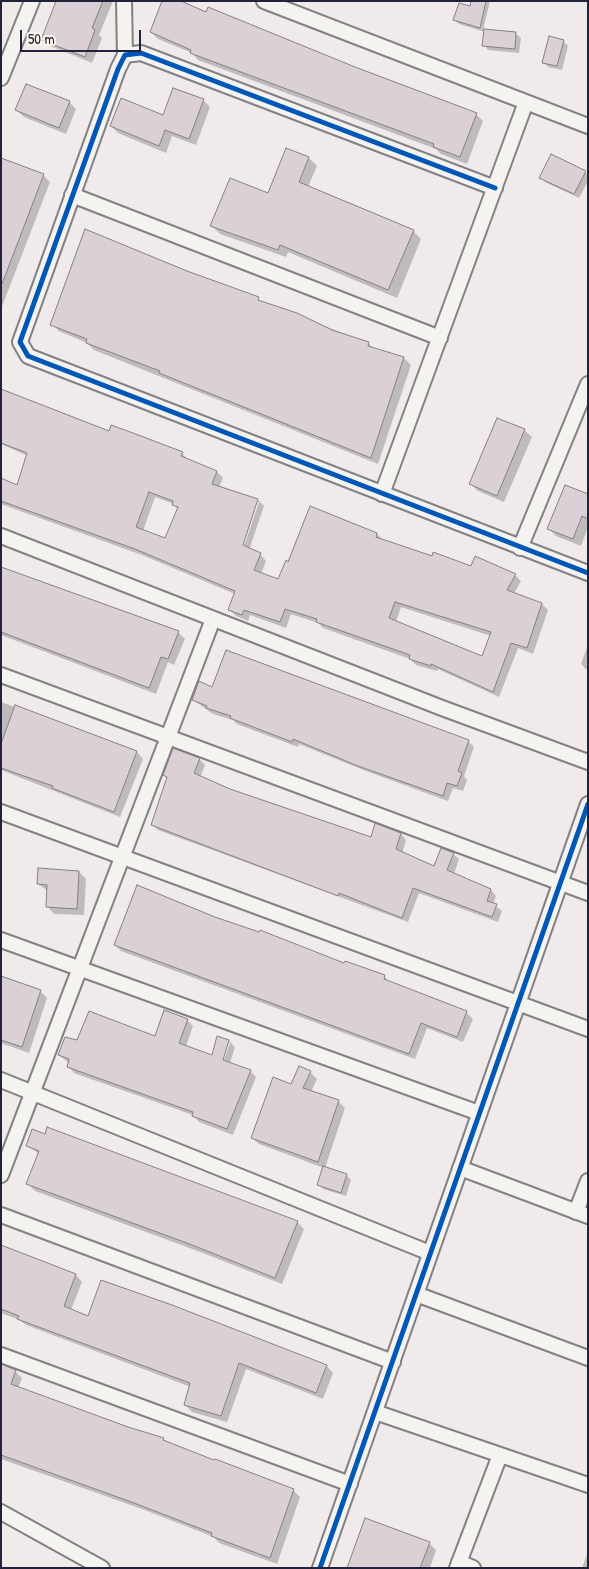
<!DOCTYPE html>
<html>
<head>
<meta charset="utf-8">
<style>
  body { margin:0 }
  #map { position:relative; width:589px; height:1569px; overflow:hidden; background:#f0eaea; font-family:"Patrick Hand",sans-serif }
  canvas { display:block }
  .frame { position:absolute; inset:0; border:2px solid #22223b; pointer-events:none }
  .scale { position:absolute; left:20px; top:30px; width:121px; height:22px; box-sizing:border-box; border:2px solid #22223b; border-top:0; padding-left:6px; font-size:15px; line-height:18px; white-space:nowrap; color:#22223b; -webkit-text-stroke:4px #fbf7ec; paint-order:stroke }
</style>
</head>
<body>
<div id="map">
<canvas width="589" height="1569"></canvas>
<div class="frame"></div>
<div class="scale">50 m</div>
</div>
<script>
const ctx = document.querySelector('canvas').getContext('2d');
ctx.lineJoin = 'round';
function fill(path, color) { ctx.fillStyle = color; ctx.fill(path, 'evenodd'); }
const poly = rows => new Path2D(rows.map(r => 'M' + r).join(''));
function strokePath(path, color, width, dash) { ctx.strokeStyle = color; ctx.lineWidth = width; ctx.lineCap = dash ? 'butt' : 'round'; ctx.setLineDash(dash || []); ctx.stroke(path); }
const shadow = poly([
  [57,1,113,1,99,35,102,38,92,63,50,46,43,39],
  [472,1,490,1,483,30,516,34,521,38,519,53,488,50,484,45,485,32,459,24,455,20,471,8],
  [207,14,476,114,483,121,467,164,441,154,436,149,198,60,192,53,158,39,151,32],
  [563,41,568,46,562,70,548,67,544,62],
  [203,100,210,107,196,145,172,136,166,153,118,133,111,126,164,117],
  [69,102,76,109,66,134,24,117,16,110],
  [287,150,309,158,317,166,308,187,413,231,421,239,397,298,288,252,286,257,220,234,212,226,269,195],
  [1,159,43,175,50,182,1,309],
  [585,172,588,175,588,181,579,198,545,182,541,177],
  [187,272,368,343,374,349,404,358,411,365,378,464,94,350,87,343,59,331,52,324],
  [1,390,110,432,182,453,188,460,217,472,223,478,219,487,258,500,264,506,249,550,260,554,266,561,261,574,278,581,289,563,377,534,383,540,432,558,472,568,515,575,521,581,514,594,542,604,548,610,533,654,518,648,499,697,438,669,437,671,416,665,410,659,323,628,318,623,291,614,286,628,250,615,248,621,236,616,229,609,235,594,142,555,1,504,1,479,18,486,28,456,1,444],
  [155,497,174,504,178,510,166,540,143,531],
  [256,502,259,502,242,552,239,551],
  [401,607,491,636,483,658,396,622],
  [524,430,532,437,504,502,478,491,471,484],
  [588,495,588,527,581,546,556,536,549,529],
  [1,568,178,632,185,639,174,665,168,662,156,694,1,635],
  [588,645,588,671,581,664],
  [213,688,468,741,474,747,464,776,467,780,463,791,453,788,448,801,366,771,299,744,298,747,237,724,233,720,213,714,193,700],
  [1,702,137,752,143,759,120,817,1,770],
  [199,759,205,765,200,777,230,790,372,839,401,834,406,840,402,853,435,867,453,854,459,859,454,874,491,890,496,896,493,904,502,911,498,922,419,893,408,922,158,830,152,824,168,778,164,775],
  [79,872,86,879,84,915,54,914,47,906,48,891,38,884],
  [214,918,345,965,384,976,390,983,467,1013,473,1019,463,1042,427,1028,415,1059,121,951,115,945],
  [1,977,40,991,47,998,29,1053,1,1043],
  [187,1020,193,1026,186,1046,212,1057,218,1038,229,1041,235,1047,230,1063,250,1071,256,1077,233,1135,199,1122,193,1115,74,1073,68,1066,69,1063,59,1055,78,1042,156,1038],
  [227,1043,230,1043,222,1066,220,1065],
  [310,1072,317,1079,311,1092,338,1101,345,1108,325,1168,346,1175,351,1180,346,1196,323,1189,319,1184,324,1168,259,1144,252,1138,292,1085],
  [27,1145,297,1222,304,1229,282,1284,195,1250,35,1191,28,1184,39,1154],
  [1,1246,76,1275,82,1282,71,1310,89,1318,327,1366,333,1373,323,1399,246,1369,227,1422,192,1412,185,1405,191,1387,26,1325,20,1320,1,1313],
  [1,1366,15,1371,22,1378,18,1388,163,1439,166,1443,293,1490,300,1497,277,1564,219,1543,214,1537,142,1509,1,1459],
  [429,1543,436,1550,430,1568,348,1568],
  [588,1552,588,1568,582,1568]
]);
const building = poly([
  [56,1,103,1,92,28,95,30,85,57,41,40,56,1],
  [162,1,181,1,206,12,208,7,355,67,477,113,460,157,433,147,434,144,190,53,191,50,150,32,162,1],
  [471,1,486,1,480,28,453,20,459,3,470,6,471,1],
  [484,29,516,32,515,49,482,46,484,29],
  [549,36,564,40,557,66,542,63,549,36],
  [26,84,70,101,59,128,15,110,26,84],
  [173,88,204,99,189,139,165,130,159,146,110,126,121,98,163,115,173,88],
  [286,148,309,157,299,182,414,230,388,290,280,245,278,250,210,226,230,178,268,193,286,148],
  [551,154,586,171,574,194,539,178,551,154],
  [1,158,44,174,2,284,1,284,1,158],
  [85,229,187,271,259,297,258,300,297,313,332,330,369,342,368,346,404,357,371,458,159,373,160,371,86,343,87,339,50,325,85,229],
  [1,389,109,431,111,425,133,433,183,452,181,456,217,471,212,484,258,499,243,545,261,553,254,570,278,579,286,560,288,562,310,506,377,533,376,537,432,556,433,552,471,566,475,556,516,574,507,590,542,603,527,648,511,643,493,692,431,664,431,666,409,659,410,655,316,622,317,619,285,609,280,622,244,610,242,615,228,610,235,591,135,549,1,501,1,478,17,485,27,453,1,443,1,389],
  [149,492,173,501,172,505,178,507,165,538,136,527,149,492],
  [395,602,491,632,482,656,389,618,395,602],
  [497,418,525,429,497,496,469,484,497,418],
  [565,485,588,494,588,519,582,516,573,539,547,529,565,485],
  [1,567,179,631,168,659,161,657,149,688,1,632,1,567],
  [226,650,469,740,458,771,462,773,457,786,447,783,443,796,358,766,293,739,292,742,230,718,231,716,206,708,207,706,192,700,199,681,212,687,226,650],
  [15,705,137,751,114,812,52,788,53,786,1,768,1,744,15,705],
  [173,748,200,758,194,773,230,789,371,837,375,823,401,833,396,849,434,866,441,848,454,853,447,870,491,889,487,901,497,904,492,917,413,888,402,918,339,893,338,896,151,825,167,777,163,775,173,748],
  [38,868,79,871,77,909,46,907,47,885,37,884,38,868],
  [137,885,215,917,259,932,260,930,344,963,345,961,385,975,384,979,467,1011,457,1037,421,1023,409,1054,114,945,137,885],
  [1,976,41,990,22,1047,1,1040,1,976],
  [164,1010,188,1019,179,1043,212,1055,217,1036,229,1040,223,1060,251,1070,227,1129,192,1116,193,1112,67,1067,69,1059,58,1055,65,1037,77,1040,89,1011,155,1036,164,1010],
  [299,1066,311,1071,303,1088,339,1100,318,1162,251,1138,273,1077,291,1084,299,1066],
  [47,1127,298,1221,275,1278,187,1243,26,1184,39,1151,26,1146,32,1129,45,1134,47,1127],
  [323,1166,347,1174,341,1193,317,1185,323,1166],
  [1,1245,76,1274,64,1306,88,1316,101,1280,172,1305,327,1365,316,1393,239,1363,221,1416,184,1405,190,1383,17,1319,19,1316,1,1309,1,1245],
  [1,1364,16,1370,11,1384,128,1427,164,1438,163,1440,214,1460,215,1459,294,1489,270,1558,211,1536,212,1533,134,1503,1,1455,1,1364],
  [365,1518,430,1542,420,1568,347,1568,365,1518]
]);
const street = poly([
  [124,1,125,55],
  [264,1,588,126],
  [1,78,32,1],
  [495,188,141,53,125,55,118,69,20,342,28,356,588,573],
  [72,195,440,338],
  [382,494,526,102],
  [1,536,442,708,588,762],
  [520,548,588,384],
  [1,675,588,893],
  [1,812,588,1029],
  [1,940,479,1113],
  [1,1080,430,1253],
  [460,1168,588,1216],
  [1,1175,213,619],
  [576,1212,588,1181],
  [1,1215,393,1362],
  [416,1294,588,1358],
  [1,1355,350,1484],
  [375,1412,588,1485],
  [1,1512,102,1568],
  [459,1562,473,1568],
  [320,1568,588,804],
  [457,1568,500,1455]
]);
const cycleway = poly([
  [495,188,141,53,125,55,118,69,20,342,28,356,588,573],
  [320,1568,588,804]
]);
fill(shadow, '#0003');
fill(building, '#dbd0d6');
strokePath(building, '#838085', 1);
strokePath(street, '#838085', 18);
strokePath(street, '#f5f3f0', 14);
strokePath(cycleway, '#0057b8', 5);
</script>
</body>
</html>
